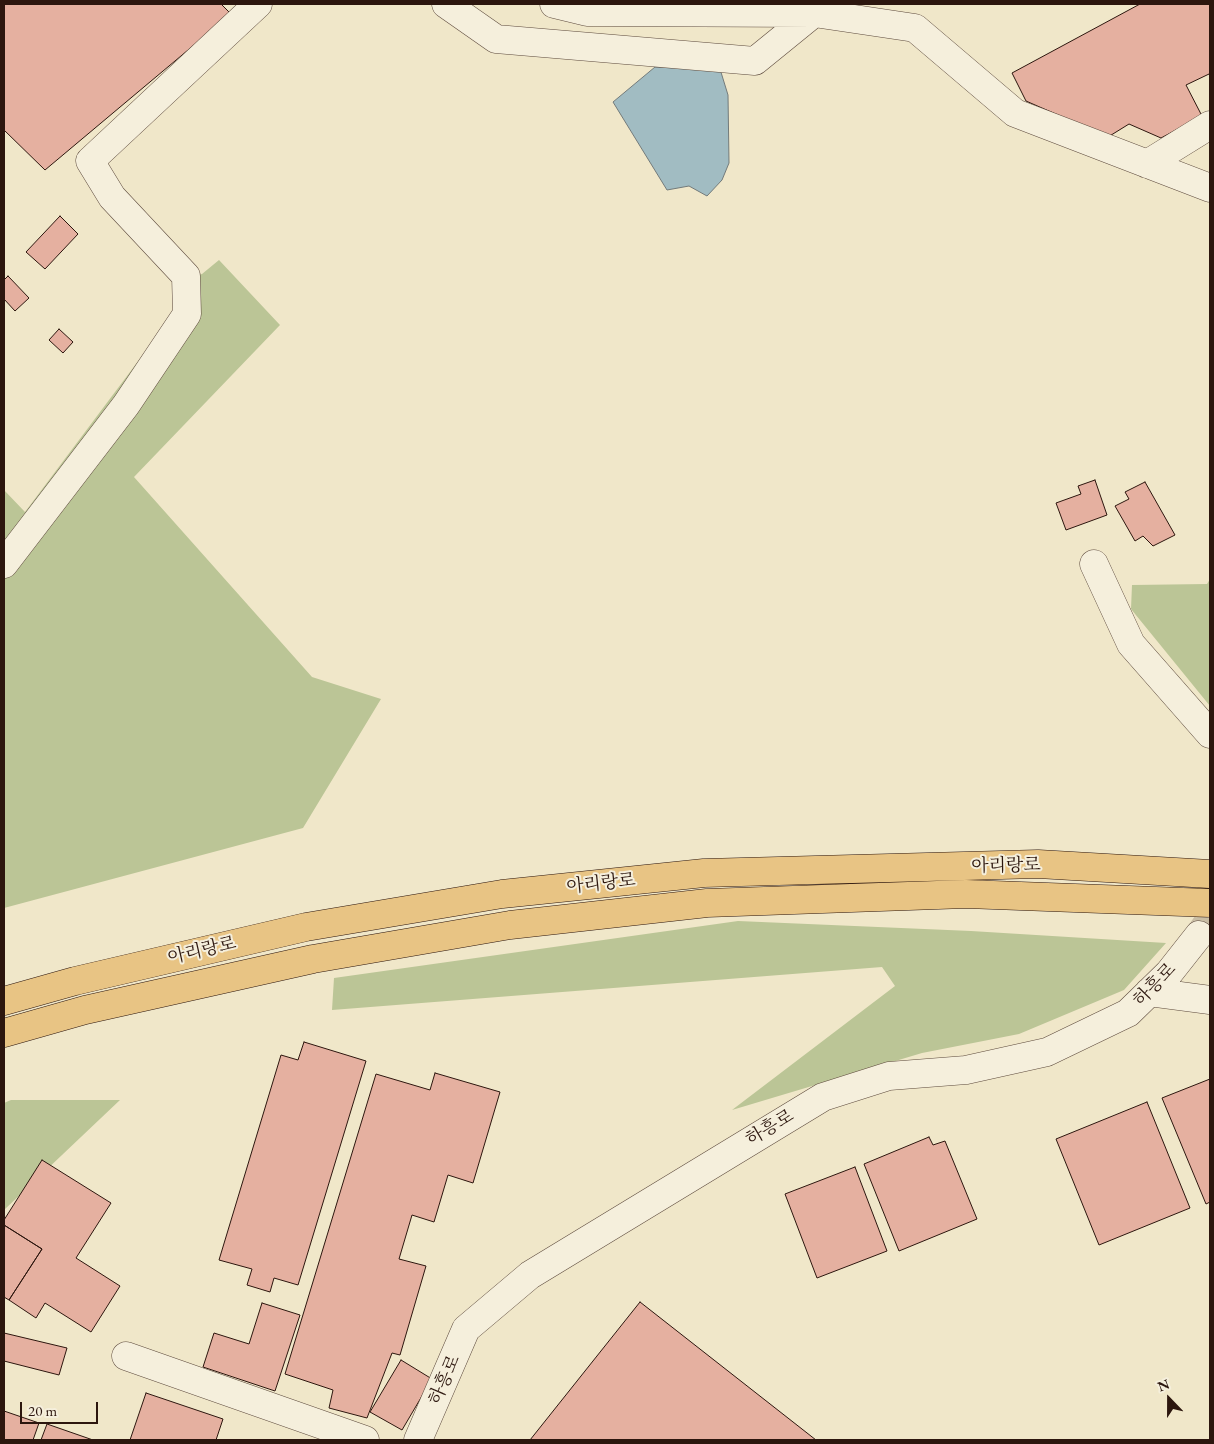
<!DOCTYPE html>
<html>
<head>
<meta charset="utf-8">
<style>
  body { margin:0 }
  #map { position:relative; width:1214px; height:1444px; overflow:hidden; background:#f0e7c9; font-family:"EB Garamond",serif }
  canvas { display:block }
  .frame { position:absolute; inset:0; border:5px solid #2c160e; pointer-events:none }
  .north { position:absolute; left:1144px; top:1374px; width:50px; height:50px; -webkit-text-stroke:4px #f5efdc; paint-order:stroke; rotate:338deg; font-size:14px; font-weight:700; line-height:20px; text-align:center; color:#2c160e }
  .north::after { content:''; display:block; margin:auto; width:18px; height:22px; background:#2c160e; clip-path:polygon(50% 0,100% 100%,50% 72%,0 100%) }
  .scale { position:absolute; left:20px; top:1402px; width:78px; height:22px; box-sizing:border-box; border:2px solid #2c160e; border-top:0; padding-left:6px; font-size:15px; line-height:18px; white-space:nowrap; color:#2c160e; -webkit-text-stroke:4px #f5efdc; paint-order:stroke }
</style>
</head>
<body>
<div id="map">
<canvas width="1214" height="1444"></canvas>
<div class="frame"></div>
<div class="north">N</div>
<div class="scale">20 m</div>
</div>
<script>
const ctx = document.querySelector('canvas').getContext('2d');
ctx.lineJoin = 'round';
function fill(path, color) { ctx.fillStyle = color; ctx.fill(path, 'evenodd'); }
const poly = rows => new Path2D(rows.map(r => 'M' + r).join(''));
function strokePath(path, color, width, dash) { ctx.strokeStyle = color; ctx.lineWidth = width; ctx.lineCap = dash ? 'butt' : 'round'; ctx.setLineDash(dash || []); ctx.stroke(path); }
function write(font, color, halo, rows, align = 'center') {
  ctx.font = font + ' "EB Garamond","Noto Serif KR",serif'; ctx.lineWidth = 4; ctx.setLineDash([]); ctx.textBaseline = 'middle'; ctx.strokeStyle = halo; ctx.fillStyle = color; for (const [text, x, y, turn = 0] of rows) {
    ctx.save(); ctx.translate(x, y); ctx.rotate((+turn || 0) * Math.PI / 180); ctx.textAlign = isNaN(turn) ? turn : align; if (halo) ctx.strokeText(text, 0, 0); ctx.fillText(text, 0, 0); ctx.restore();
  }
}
const green = poly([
  [219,260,280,325,134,477,312,677,381,699,303,828,4,908,4,490,25,512,175,312,176,281,202,274],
  [1210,579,1210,706,1131,609,1132,585,1207,584],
  [738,921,971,931,1166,943,1124,990,1019,1034,922,1053,732,1110,895,986,882,967,332,1010,334,978],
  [11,1100,120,1100,4,1210,4,1103]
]);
const water = poly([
  [655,67,720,69,728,95,729,163,722,180,707,196,689,186,667,190,613,102,655,67]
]);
const building = poly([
  [4,4,221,4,231,14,45,170,4,130,4,4],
  [1140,4,1210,4,1210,76,1209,74,1186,85,1202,116,1161,138,1129,124,1108,137,1026,101,1012,73,1140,4],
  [60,216,78,234,45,269,26,252,60,216],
  [8,276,29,298,15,311,4,299,4,280,8,276],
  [59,329,73,342,63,353,49,340,59,329],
  [1095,480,1107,515,1066,530,1056,503,1081,494,1078,486,1095,480],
  [1145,482,1175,535,1153,546,1143,536,1135,541,1115,506,1129,499,1125,492,1145,482],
  [304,1042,366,1061,298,1285,274,1278,270,1292,247,1285,252,1269,219,1260,281,1055,298,1060,304,1042],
  [435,1073,500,1092,473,1183,448,1175,434,1222,412,1215,399,1259,426,1266,400,1355,392,1353,367,1418,329,1408,333,1390,285,1374,376,1074,430,1090,435,1073],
  [1210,1079,1210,1202,1206,1204,1162,1098,1210,1079],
  [1147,1102,1190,1208,1099,1245,1056,1139,1147,1102],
  [929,1137,933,1145,945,1141,977,1219,899,1251,864,1164,929,1137],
  [42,1160,111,1203,76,1258,120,1286,91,1332,45,1303,36,1318,9,1300,42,1249,4,1225,4,1220,42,1160],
  [855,1167,887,1251,817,1278,785,1194,855,1167],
  [4,1225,42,1249,9,1300,4,1297,4,1225],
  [640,1302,816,1440,530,1440,640,1302],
  [262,1303,300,1315,275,1391,203,1367,214,1333,249,1344,262,1303],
  [4,1333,67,1348,59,1375,4,1361,4,1333],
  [401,1360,432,1379,402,1430,370,1412,401,1360],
  [146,1393,223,1419,216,1440,130,1440,146,1393],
  [4,1411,39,1423,33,1440,4,1440,4,1411],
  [47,1424,93,1440,41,1440,47,1424]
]);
const minorTunnel = poly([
  [1199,935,1210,919]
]);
const minor = poly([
  [446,4,496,39,755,61,814,13],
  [554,4,587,12,814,13,915,28,1015,113,1210,188],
  [1147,164,1210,125],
  [4,564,126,405,187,314,186,276,112,197,90,161,258,4],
  [1094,564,1131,644,1210,734],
  [1149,992,1210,1000],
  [126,1356,365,1440],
  [418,1440,466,1329,530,1275,823,1097,889,1076,966,1070,1047,1052,1128,1013,1169,973,1199,935]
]);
const highway = poly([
  [4,1001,75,981,306,927,502,894,704,873,1038,864,1210,874],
  [4,1033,85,1010,313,959,510,925,707,903,966,894,1210,903]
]);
const streetNames = [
  ["아리랑로",1006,866,-1],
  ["아리랑로",601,884,-6],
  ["아리랑로",202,951,-13],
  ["하흥로",1155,985,-46],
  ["하흥로",770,1128,-31],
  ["하흥로",445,1380,-67]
];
fill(green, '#bbc596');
fill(water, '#a1bcc2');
strokePath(water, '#727a7a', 1);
fill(building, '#e5b0a0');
strokePath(building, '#2c160e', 1);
strokePath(minorTunnel, '#c9bda4', 28, [28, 14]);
strokePath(minor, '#5d4a3d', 29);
strokePath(highway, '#2c160e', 29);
strokePath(minor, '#f5efdc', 28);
strokePath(highway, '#e8c484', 28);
write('18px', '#2c160e', '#f5efdc', streetNames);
</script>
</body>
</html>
